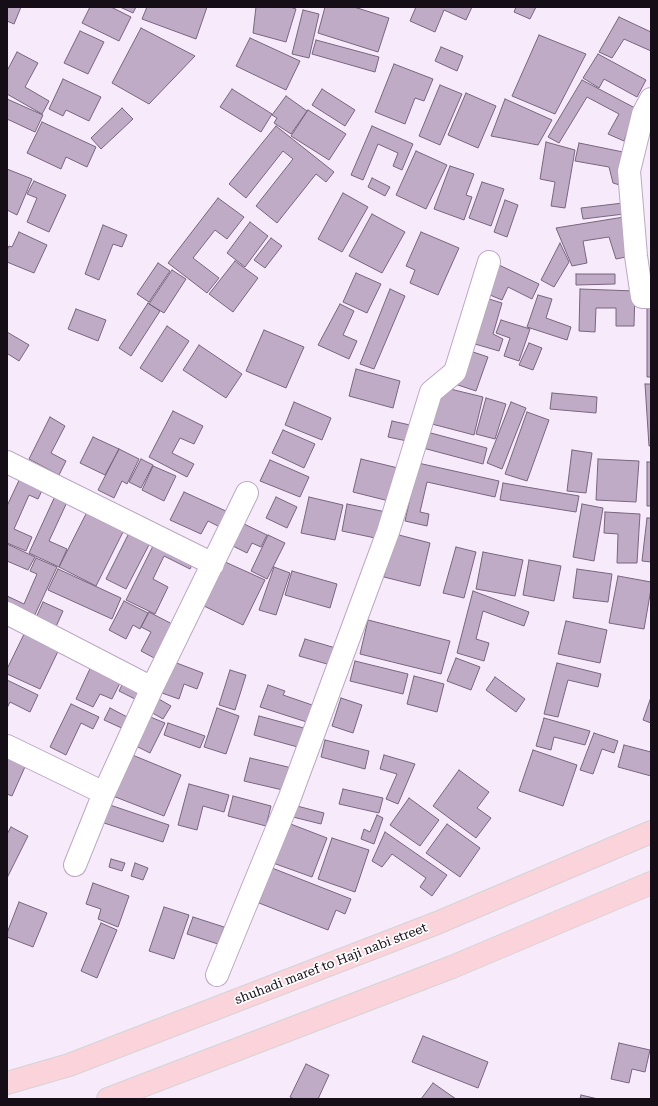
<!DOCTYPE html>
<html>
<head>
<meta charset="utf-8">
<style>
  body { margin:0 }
  #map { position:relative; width:658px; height:1106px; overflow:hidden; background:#f7ebfb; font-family:"Roboto Serif",serif }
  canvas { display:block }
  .frame { position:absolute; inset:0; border:8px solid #150e17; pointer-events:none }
</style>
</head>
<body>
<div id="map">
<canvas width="658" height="1106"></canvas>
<div class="frame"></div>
</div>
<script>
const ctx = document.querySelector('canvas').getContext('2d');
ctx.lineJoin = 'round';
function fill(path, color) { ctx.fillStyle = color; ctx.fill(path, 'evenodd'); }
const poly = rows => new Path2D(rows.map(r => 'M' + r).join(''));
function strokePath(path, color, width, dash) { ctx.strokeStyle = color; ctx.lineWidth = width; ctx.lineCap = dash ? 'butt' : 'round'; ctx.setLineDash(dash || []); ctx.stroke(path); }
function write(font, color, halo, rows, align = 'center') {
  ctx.font = font + ' "Roboto Serif",serif'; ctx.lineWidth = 3.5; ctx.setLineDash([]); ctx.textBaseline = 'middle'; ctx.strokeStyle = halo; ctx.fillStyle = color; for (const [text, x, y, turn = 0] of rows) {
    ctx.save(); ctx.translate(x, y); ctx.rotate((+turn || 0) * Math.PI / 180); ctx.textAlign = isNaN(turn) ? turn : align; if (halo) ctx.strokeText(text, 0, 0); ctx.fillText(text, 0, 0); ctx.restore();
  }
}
const building = poly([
  [7,7,21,7,14,24,7,21,7,7],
  [90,7,111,7,131,17,119,41,82,23,90,7],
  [120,7,136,7,133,13,120,7],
  [147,7,207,7,196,39,142,19,147,7],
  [256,7,290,7,296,9,286,42,253,33,256,7],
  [325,7,354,7,389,18,378,52,318,33,325,7],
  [416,7,472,7,466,20,444,10,435,32,410,21,416,7],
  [516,7,536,7,530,19,514,12,516,7],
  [303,10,319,14,309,58,292,54,303,10],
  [619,17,651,32,651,51,624,39,612,58,599,52,619,17],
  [141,28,195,56,149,104,112,83,141,28],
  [80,31,104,42,88,74,64,63,80,31],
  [539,35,586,54,555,114,512,96,539,35],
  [250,38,300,61,286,90,236,66,250,38],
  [316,40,379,57,375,72,312,54,316,40],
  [441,47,463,56,457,71,435,61,441,47],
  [17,52,38,63,25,87,49,101,42,114,7,94,7,71,17,52],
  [598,54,646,80,637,97,604,79,599,88,583,78,598,54],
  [394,64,433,79,424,101,415,98,405,124,375,112,394,64],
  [63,79,101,97,89,121,66,110,63,116,49,109,63,79],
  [582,80,635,108,624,141,608,134,619,114,587,97,559,143,548,137,582,80],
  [440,85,462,94,440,145,419,136,440,85],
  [232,89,272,114,261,132,220,107,232,89],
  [322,89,355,110,345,126,312,105,322,89],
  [466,93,496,106,478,148,448,135,466,93],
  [286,96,307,111,291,134,274,123,277,118,272,115,286,96],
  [7,99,43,115,35,132,7,119,7,99],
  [505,99,552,120,538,145,491,136,505,99],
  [122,108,133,119,101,149,91,138,122,108],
  [308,110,346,134,329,160,291,136,308,110],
  [42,122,96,147,87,167,66,157,61,169,27,153,42,122],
  [276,126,334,172,326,182,316,174,277,223,256,206,293,159,283,151,246,198,229,184,276,126],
  [372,126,413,144,402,170,393,166,398,153,378,144,363,180,351,175,372,126],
  [546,142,575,150,565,208,551,206,555,182,540,179,546,142],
  [579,143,623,152,623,186,613,183,609,167,575,161,579,143],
  [416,151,447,165,426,209,396,195,416,151],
  [450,166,474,174,466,195,472,197,464,220,434,209,450,166],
  [7,169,32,179,17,215,7,210,7,169],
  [372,178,390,187,385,196,368,187,372,178],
  [34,181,66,195,49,232,27,222,37,198,27,194,34,181],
  [482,182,504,189,491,226,469,218,482,182],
  [343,193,368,207,342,252,318,239,343,193],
  [218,198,244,217,227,239,215,230,193,258,219,278,207,293,168,263,218,198],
  [505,200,518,205,507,237,494,232,505,200],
  [623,203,624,214,583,219,581,208,623,203],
  [372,214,405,232,382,273,349,256,372,214],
  [624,217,631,256,616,259,609,237,583,241,587,263,572,266,556,228,624,217],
  [250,222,268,236,245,267,227,253,250,222],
  [103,225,127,235,122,247,113,244,99,280,85,274,103,225],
  [19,232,47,245,34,273,7,262,7,250,9,246,12,247,19,232],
  [421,232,459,248,438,295,410,283,415,270,406,266,421,232],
  [271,238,282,246,265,268,254,260,271,238],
  [560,243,569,262,554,287,541,280,560,243],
  [235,261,258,278,233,312,209,294,235,261],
  [158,263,170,271,149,302,137,294,158,263],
  [499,265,539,284,532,299,508,287,502,300,490,295,499,265],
  [172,270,186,279,164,313,149,304,172,270],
  [356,273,381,284,367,313,343,302,356,273],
  [576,274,615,274,615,284,576,285,576,274],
  [390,289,405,296,374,369,360,364,390,289],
  [580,289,635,291,634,326,616,326,616,308,596,308,595,332,579,331,580,289],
  [538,295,552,299,546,318,571,327,567,340,527,327,538,295],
  [489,299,502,303,493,334,503,339,499,351,475,344,489,299],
  [647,302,651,302,651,377,647,377,647,302],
  [148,303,160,311,131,356,119,348,148,303],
  [340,304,354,311,343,335,357,341,349,359,318,345,340,304],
  [76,309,106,320,98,341,68,329,76,309],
  [501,320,530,329,519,361,504,356,510,338,496,333,501,320],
  [167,326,189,341,162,382,140,368,167,326],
  [264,330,304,347,286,388,246,371,264,330],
  [7,332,29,345,19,361,8,354,7,355,7,332],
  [529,343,542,348,533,370,519,365,529,343],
  [199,345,242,374,226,398,183,370,199,345],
  [467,350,488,357,476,391,455,384,467,350],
  [356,369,400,381,393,408,349,396,356,369],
  [645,384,651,384,651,446,649,446,645,384],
  [442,387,483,397,474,435,432,424,442,387],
  [552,393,597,397,596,413,550,409,552,393],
  [486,398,506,404,495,439,476,434,486,398],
  [294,402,331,418,322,440,285,425,294,402],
  [511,402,526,408,502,469,487,463,511,402],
  [173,411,203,426,194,444,180,438,172,453,194,464,187,477,149,457,173,411],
  [527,412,549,420,527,481,505,474,527,412],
  [50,417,65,426,51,453,66,461,59,475,29,459,50,417],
  [392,421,410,425,407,441,388,437,392,421],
  [283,430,315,444,304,468,272,453,283,430],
  [427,432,487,448,483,464,423,448,427,432],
  [93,437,119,449,105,475,80,463,93,437],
  [119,449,139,459,127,484,122,481,114,498,98,490,119,449],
  [572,450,592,453,586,493,567,491,572,450],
  [141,459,153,465,141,488,129,482,141,459],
  [361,459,398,468,389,501,353,492,361,459],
  [598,459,639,461,636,502,596,500,598,459],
  [270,460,309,477,300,497,260,481,270,460],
  [647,462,651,462,651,506,647,506,647,462],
  [418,463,499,481,495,497,427,482,420,512,429,514,427,526,405,521,418,463],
  [153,466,176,476,164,501,142,490,153,466],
  [22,474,45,484,38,499,29,495,14,529,32,537,26,551,7,543,7,506,22,474],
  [503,483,579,496,576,512,500,500,503,483],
  [184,492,228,512,220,527,208,521,201,534,170,520,184,492],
  [56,494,68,500,49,541,67,549,59,567,29,553,56,494],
  [276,497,297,507,287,528,266,518,276,497],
  [309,497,343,505,335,540,301,533,309,497],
  [347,504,386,512,380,539,342,531,347,504],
  [582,504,603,508,594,561,573,557,582,504],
  [89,508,126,526,96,586,59,567,89,508],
  [605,512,640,514,637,563,617,563,618,534,604,533,605,512],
  [647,518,651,518,651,562,642,561,647,518],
  [242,523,267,535,261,547,252,543,247,553,231,545,242,523],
  [131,529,152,539,126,589,106,579,131,529],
  [395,534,430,543,420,586,384,577,395,534],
  [268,535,285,543,267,579,251,571,268,535],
  [156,540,195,558,190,569,164,556,153,579,168,587,155,614,126,600,156,540],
  [7,544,35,557,28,570,7,561,7,544],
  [456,547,476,552,464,598,443,593,456,547],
  [483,552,523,560,515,596,476,589,483,552],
  [36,558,57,567,32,621,7,610,7,596,24,604,37,574,30,571,36,558],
  [529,560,561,566,554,601,523,595,529,560],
  [223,561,265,580,243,625,202,605,223,561],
  [274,567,290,573,276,615,259,610,274,567],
  [58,569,121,598,112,619,48,590,58,569],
  [577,569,612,574,608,602,573,598,577,569],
  [292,571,337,584,330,608,285,595,292,571],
  [618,576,651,582,651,589,644,629,609,623,618,576],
  [473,591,529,612,524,626,483,611,476,639,489,643,484,661,457,653,473,591],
  [124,601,148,613,140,629,133,625,126,639,109,630,124,601],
  [43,602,63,611,55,629,35,620,43,602],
  [149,612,176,626,158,660,141,651,151,632,141,627,149,612],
  [368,620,450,641,441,674,360,654,368,620],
  [566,621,607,630,600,663,558,654,566,621],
  [27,628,61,645,40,689,7,674,7,669,27,628],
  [305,639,339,649,334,666,299,656,305,639],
  [456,658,480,667,471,690,447,681,456,658],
  [94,660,124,675,112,699,100,694,93,707,76,699,94,660],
  [355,661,408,674,403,694,350,681,355,661],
  [174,662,203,673,197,689,184,684,179,699,162,693,174,662],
  [557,663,601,674,598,687,568,680,558,717,544,714,557,663],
  [230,670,246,675,235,710,219,705,230,670],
  [414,676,444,684,437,712,407,704,414,676],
  [126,677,146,687,139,701,119,691,126,677],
  [495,677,525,699,516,712,486,690,495,677],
  [7,680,38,695,30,712,10,702,7,708,7,680],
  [268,685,285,691,283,695,318,707,313,724,260,707,268,685],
  [651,697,651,723,643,720,651,697],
  [157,698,171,706,163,719,149,711,157,698],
  [341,698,362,705,353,733,332,726,341,698],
  [71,704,99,717,93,729,81,723,66,755,50,747,71,704],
  [110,708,131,719,126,730,104,720,110,708],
  [217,708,239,716,226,754,204,747,217,708],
  [148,716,165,723,150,753,134,745,148,716],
  [259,716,311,730,305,749,254,735,259,716],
  [544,718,590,731,585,745,554,737,551,750,536,746,544,718],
  [168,723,205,736,200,748,164,735,168,723],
  [594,733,618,741,614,753,602,749,593,774,580,770,594,733],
  [325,740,369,751,365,769,321,757,325,740],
  [624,745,651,752,651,776,618,767,624,745],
  [533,750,577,765,563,806,519,791,533,750],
  [7,751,28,760,12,796,7,794,7,751],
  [130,754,181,775,164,816,113,796,130,754],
  [384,755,415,764,398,804,386,799,397,774,380,769,384,755],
  [250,758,292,768,287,791,244,781,250,758],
  [459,770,489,792,477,808,491,818,476,838,433,806,459,770],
  [189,784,229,795,224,812,203,806,197,830,178,825,189,784],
  [343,789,383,798,379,813,339,804,343,789],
  [233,796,271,806,266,826,228,816,233,796],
  [409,798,439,820,420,846,390,825,409,798],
  [107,804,169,825,163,842,101,822,107,804],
  [297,806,324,813,321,824,293,817,297,806],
  [377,815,383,818,374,844,361,839,364,829,370,832,377,815],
  [288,823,327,838,312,877,273,863,288,823],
  [447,824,480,848,460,877,426,853,447,824],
  [11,827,28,836,7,878,7,834,11,827],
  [385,832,447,875,432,896,420,887,426,878,392,854,382,867,372,861,385,832],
  [332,838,369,850,355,892,318,879,332,838],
  [111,859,125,863,122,871,109,867,111,859],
  [135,863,148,868,143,880,131,876,135,863],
  [272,868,351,899,345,914,336,910,328,930,259,903,272,868],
  [93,883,129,896,118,927,98,919,101,909,86,904,93,883],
  [19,902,47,913,33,947,7,937,7,933,19,902],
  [164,907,189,915,174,959,149,951,164,907],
  [193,917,224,927,218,944,187,934,193,917],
  [101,923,117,930,97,978,81,971,101,923],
  [423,1036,488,1062,478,1088,412,1062,423,1036],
  [619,1043,650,1050,645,1072,632,1069,629,1083,611,1079,619,1043],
  [306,1064,329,1075,318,1099,294,1099,290,1097,306,1064],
  [433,1083,456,1099,421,1099,433,1083],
  [581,1095,598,1099,580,1099,581,1095]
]);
const minor = poly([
  [651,99,643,114,629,171,636,256,642,297,651,297],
  [7,462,213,564],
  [7,613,152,688],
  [7,746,104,793],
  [75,865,104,793,152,688,247,493],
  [217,975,290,797,388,532,431,392,455,372,489,262]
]);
const major = poly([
  [7,1083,69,1065,437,923,651,832],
  [108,1099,452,967,651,883]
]);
const streetNames = [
  ["shuhadi maref to Haji nabi street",331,964,-21]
];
fill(building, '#bfabc6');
strokePath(building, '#78657e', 1);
strokePath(minor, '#bca8c3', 24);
strokePath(major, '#d5d4d5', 24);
strokePath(minor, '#fff', 22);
strokePath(major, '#fad4da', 22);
write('13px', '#150e17', '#fdfdfd', streetNames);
</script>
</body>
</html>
